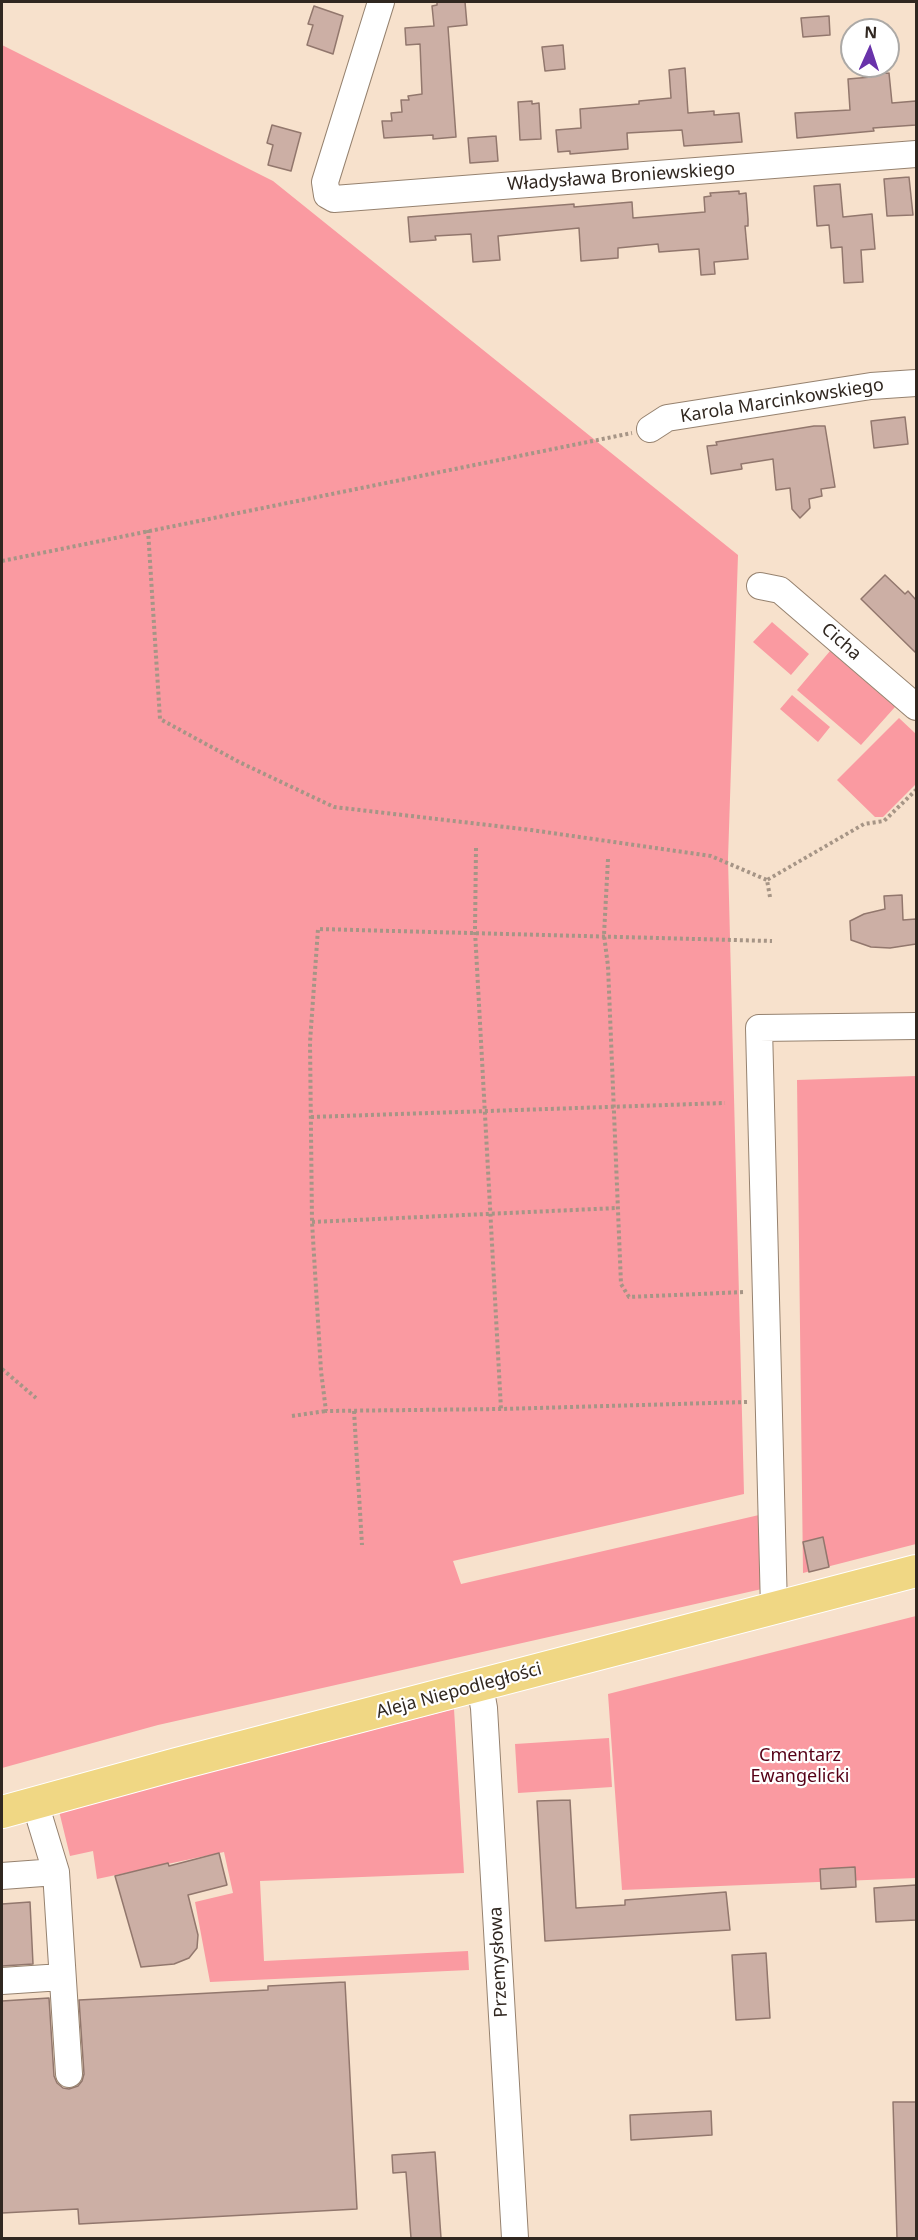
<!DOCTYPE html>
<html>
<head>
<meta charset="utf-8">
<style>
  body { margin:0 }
  #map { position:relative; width:918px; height:2240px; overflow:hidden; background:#f7e1cc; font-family:"Noto Sans",sans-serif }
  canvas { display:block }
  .frame { position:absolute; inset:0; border:3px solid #302720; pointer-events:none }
  .north { position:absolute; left:840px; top:18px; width:60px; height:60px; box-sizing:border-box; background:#fff; border:2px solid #aca9a6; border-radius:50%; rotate:3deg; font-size:16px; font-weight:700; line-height:24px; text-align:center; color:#302720 }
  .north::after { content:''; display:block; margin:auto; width:21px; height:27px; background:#6933aa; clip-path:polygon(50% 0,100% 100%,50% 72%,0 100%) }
</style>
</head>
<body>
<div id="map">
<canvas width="918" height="2240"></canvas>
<div class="frame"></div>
<div class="north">N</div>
</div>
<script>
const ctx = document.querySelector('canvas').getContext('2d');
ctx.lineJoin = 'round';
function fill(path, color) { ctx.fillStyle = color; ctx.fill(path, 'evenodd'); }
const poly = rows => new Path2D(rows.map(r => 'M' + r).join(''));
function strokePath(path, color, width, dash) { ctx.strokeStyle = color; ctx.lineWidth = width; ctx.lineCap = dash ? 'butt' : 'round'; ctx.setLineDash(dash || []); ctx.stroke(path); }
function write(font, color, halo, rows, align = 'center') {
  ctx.font = font + ' "Noto Sans",sans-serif'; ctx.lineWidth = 4.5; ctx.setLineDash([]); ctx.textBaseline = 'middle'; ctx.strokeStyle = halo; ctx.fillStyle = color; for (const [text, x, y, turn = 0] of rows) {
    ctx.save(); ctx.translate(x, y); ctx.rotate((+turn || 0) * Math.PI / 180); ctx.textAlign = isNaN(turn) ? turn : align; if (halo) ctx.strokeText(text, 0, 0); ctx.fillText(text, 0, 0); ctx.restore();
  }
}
const green = poly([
  [2,45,273,181,738,555,728,859,744,1494,453,1561,461,1584,759,1515,762,1589,158,1725,2,1768],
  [772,622,809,654,791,675,753,642],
  [830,651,895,707,861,745,797,690],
  [792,695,830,727,818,742,780,709],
  [899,718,916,734,916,784,883,817,875,817,837,780],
  [916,1076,916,1544,803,1573,797,1080],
  [916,1616,916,1878,622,1890,608,1694],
  [454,1709,464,1873,260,1881,264,1961,468,1951,469,1970,210,1982,195,1902,233,1893,224,1852,97,1879,93,1851,70,1856,59,1811],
  [609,1738,612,1787,518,1793,515,1744]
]);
const building = poly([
  [437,2,465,2,467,25,448,27,456,137,433,139,433,135,384,138,382,121,392,121,391,113,402,112,401,100,409,100,408,96,422,94,420,44,406,45,405,28,434,26,432,6,437,5,437,2],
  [314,6,343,16,333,54,307,45,313,25,308,24,314,6],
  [829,16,830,35,803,37,801,18,829,16],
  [563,45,565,69,545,71,542,47,563,45],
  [685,68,688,113,714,111,714,115,739,113,742,142,684,146,682,130,627,133,628,149,570,154,570,151,558,152,556,130,581,128,580,109,639,104,639,101,671,98,669,70,685,68],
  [889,73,892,103,916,101,916,125,873,128,874,131,797,138,795,113,850,110,848,79,871,77,871,74,889,73],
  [532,101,532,104,539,103,541,139,520,140,518,102,532,101],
  [272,125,301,133,291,171,268,165,273,145,267,143,272,125],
  [496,136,498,161,470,163,468,138,496,136],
  [909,177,913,215,887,216,884,179,909,177],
  [840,184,843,217,872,214,875,249,861,250,863,282,844,283,842,247,831,248,829,225,817,226,814,186,840,184],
  [739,191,739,194,746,193,748,219,748,226,745,226,748,259,714,262,715,274,701,275,699,249,659,252,658,244,618,248,618,258,581,261,579,228,498,236,500,260,473,262,471,234,435,236,436,240,410,242,408,217,574,204,574,207,632,202,633,218,705,212,704,197,711,196,710,193,739,191],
  [905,417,908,444,874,448,871,421,905,417],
  [814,426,825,426,835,487,821,489,822,496,809,499,810,508,800,518,792,509,790,488,776,490,773,459,741,464,742,469,711,474,707,446,717,445,716,442,814,426],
  [885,575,905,594,908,591,916,600,916,653,861,599,885,575],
  [902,895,903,920,916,919,916,944,890,948,871,947,851,940,850,921,864,914,885,909,884,896,902,895],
  [823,1537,829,1567,809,1572,803,1542,823,1537],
  [570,1800,576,1908,625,1905,625,1900,726,1892,730,1930,545,1941,537,1801,570,1800],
  [219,1853,227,1885,188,1895,198,1935,197,1948,189,1958,174,1964,141,1967,115,1876,168,1863,169,1866,219,1853],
  [855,1867,856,1887,821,1889,820,1869,855,1867],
  [916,1885,916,1920,876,1922,874,1888,916,1885],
  [30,1902,33,1964,2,1966,2,1904,30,1902],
  [766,1953,770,2018,736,2020,732,1955,766,1953],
  [345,1982,357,2209,79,2224,78,2209,2,2213,2,2001,49,1998,54,2076,57,2083,63,2088,69,2089,78,2086,82,2081,84,2074,79,2000,268,1990,268,1986,345,1982],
  [893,2102,916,2102,916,2238,897,2238,893,2102],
  [711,2111,712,2135,631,2140,630,2115,711,2111],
  [435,2152,441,2238,411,2238,406,2172,393,2173,392,2155,435,2152]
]);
const path = poly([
  [148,530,160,719,239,762,334,807,531,830,711,856,767,880],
  [2,561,632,433],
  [476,848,475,931,501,1409],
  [608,859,604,935,608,966,621,1284,629,1297,745,1292],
  [770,897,767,880,864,824,884,821,916,790],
  [311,1117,725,1103],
  [312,1222,617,1208],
  [2,1369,36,1398],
  [747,1402,501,1409,326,1411,321,1371,312,1222,310,1042,318,929,772,941],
  [354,1411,362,1545],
  [292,1416,326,1411]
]);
const minor = poly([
  [381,2,325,182,327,195,334,199,916,154],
  [650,429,667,418,871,386,916,383],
  [760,586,780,590,916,707],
  [774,1608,759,1028,916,1026],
  [480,1686,484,1708,515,2238],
  [35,1803,56,1872,69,2074],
  [2,1876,56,1872],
  [2,1981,62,1977]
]);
const major = poly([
  [2,1812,177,1764,916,1571]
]);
const streetNames = [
  ["Władysława Broniewskiego",621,177,-4],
  ["Karola Marcinkowskiego",782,401,-9],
  ["Cicha",841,642,41],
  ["Aleja Niepodległości",459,1691,-15],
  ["Przemysłowa",499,1962,-93]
];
const parkNames = [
  ["Cmentarz",800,1756],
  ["Ewangelicki",800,1777]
];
fill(green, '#fa9aa1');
fill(building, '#ccafa5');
strokePath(building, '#92776d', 1.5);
strokePath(minor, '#96826f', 28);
strokePath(major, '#fff', 34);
strokePath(path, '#a69586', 4, [3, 3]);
strokePath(minor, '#fff', 26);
strokePath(major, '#f0d784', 32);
write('18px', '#302720', '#fff', streetNames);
write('18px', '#560016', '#fff', parkNames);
</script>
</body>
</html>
